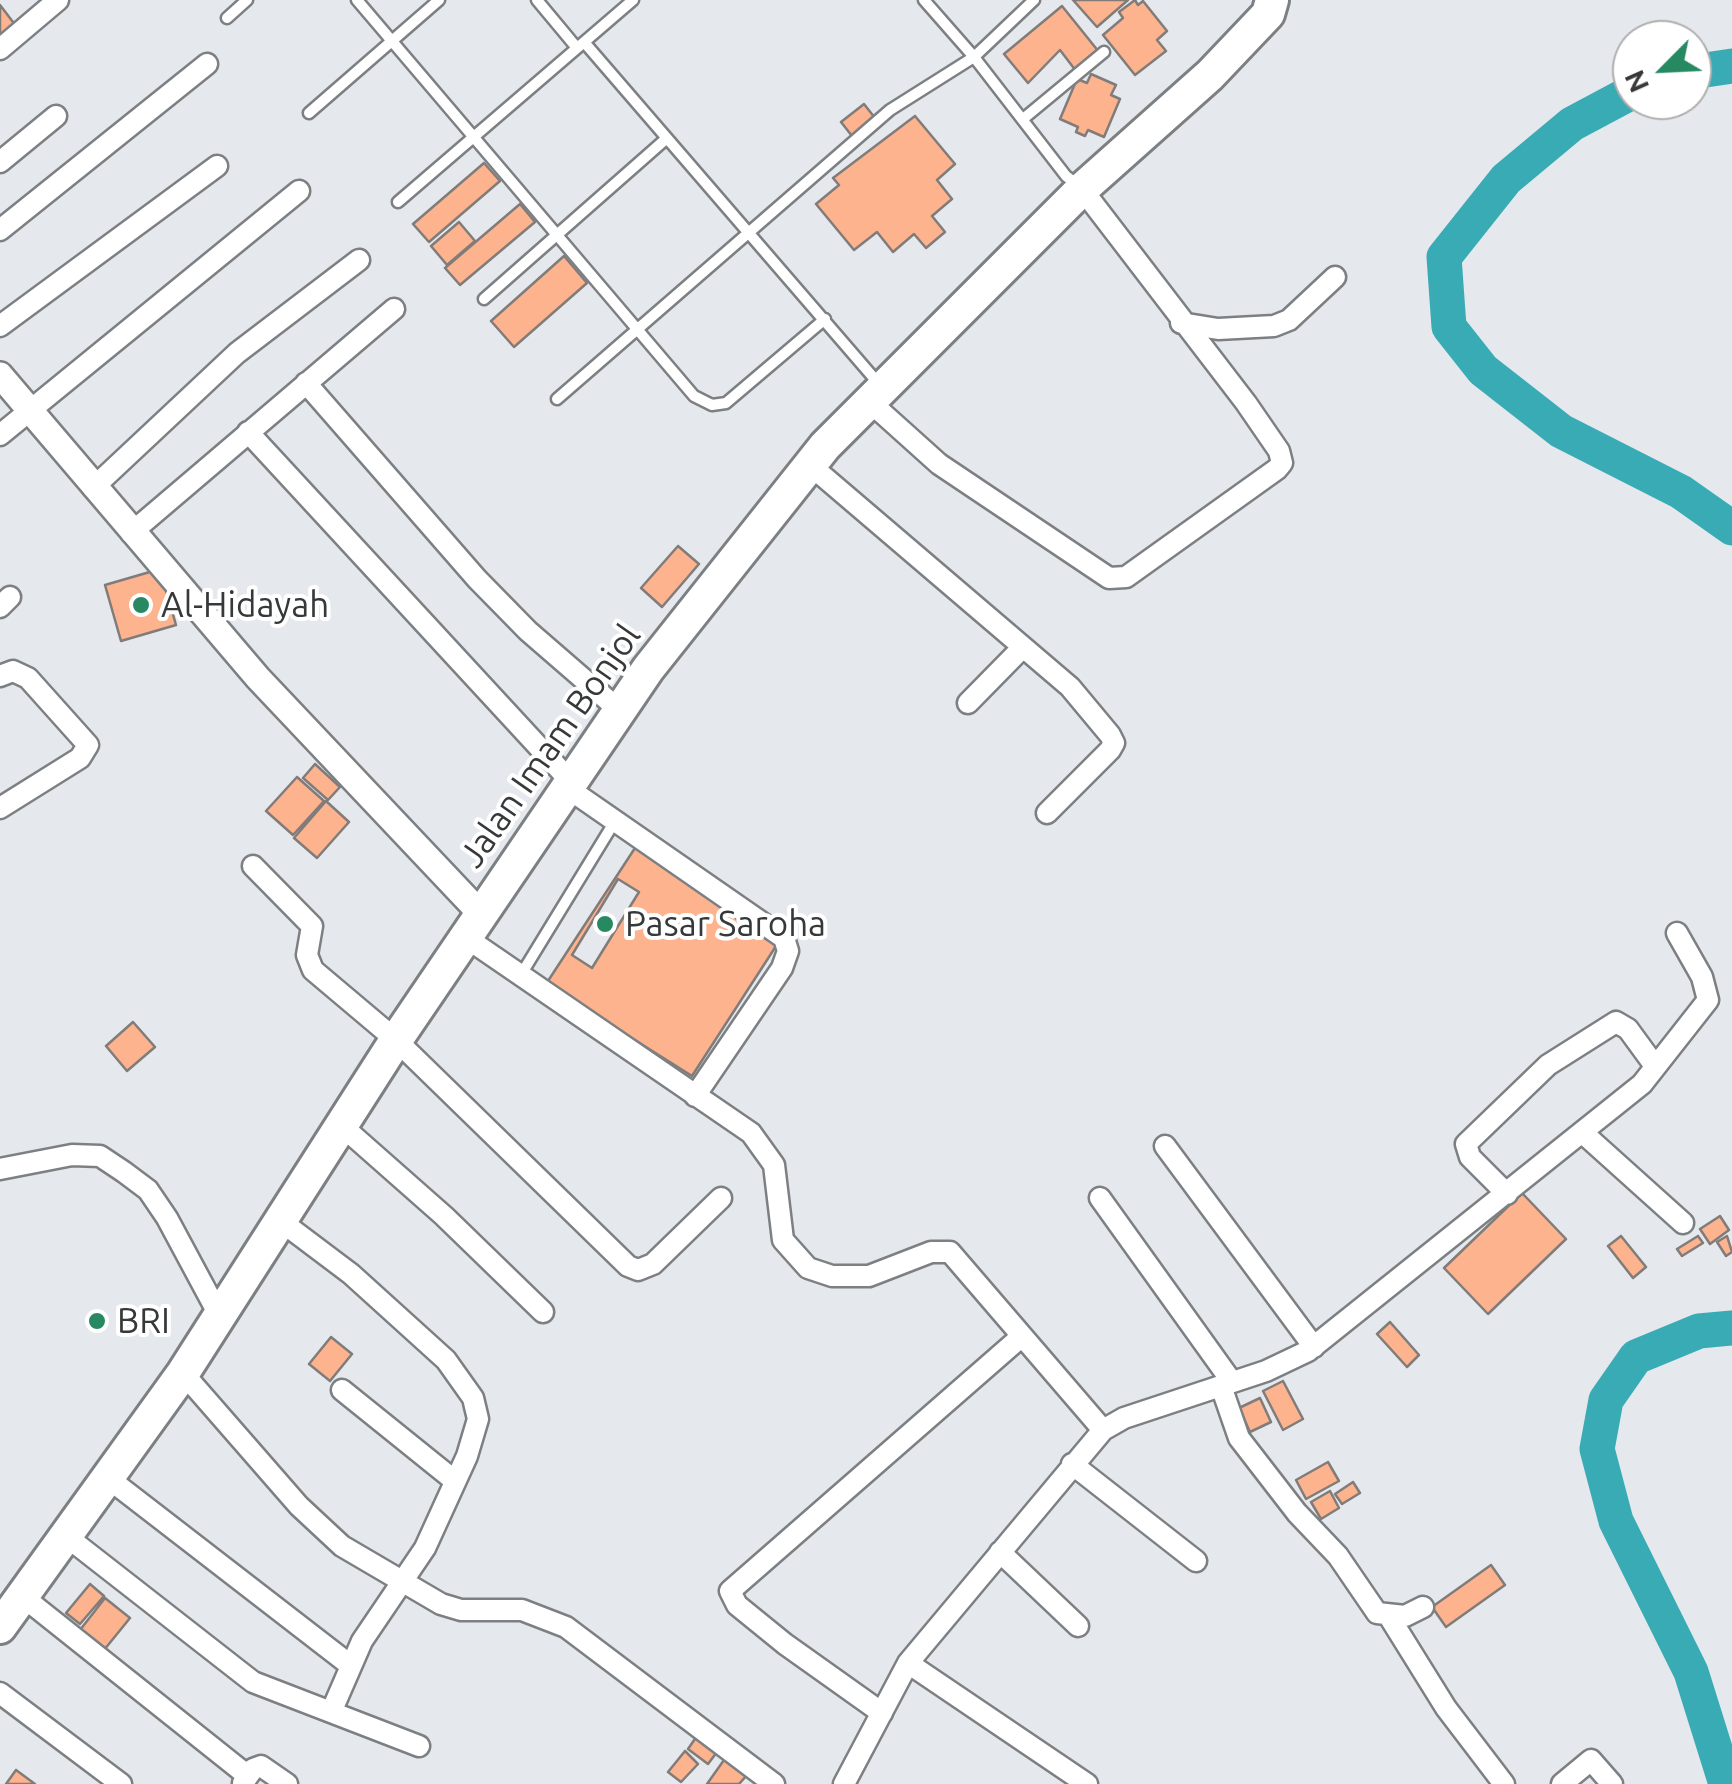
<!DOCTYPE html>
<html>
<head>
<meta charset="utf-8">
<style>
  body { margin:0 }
  #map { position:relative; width:1732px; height:1784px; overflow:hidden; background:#e5e8ec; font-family:Ubuntu,sans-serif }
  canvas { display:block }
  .north { position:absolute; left:1612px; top:20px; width:100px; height:100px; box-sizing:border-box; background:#fff; border:2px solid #afafb0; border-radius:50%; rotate:246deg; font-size:28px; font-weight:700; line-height:40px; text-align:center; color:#373839 }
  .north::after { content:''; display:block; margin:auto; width:35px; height:45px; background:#268962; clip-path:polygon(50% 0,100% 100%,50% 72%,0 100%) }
</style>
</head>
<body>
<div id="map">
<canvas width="1732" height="1784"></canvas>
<div class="north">N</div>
</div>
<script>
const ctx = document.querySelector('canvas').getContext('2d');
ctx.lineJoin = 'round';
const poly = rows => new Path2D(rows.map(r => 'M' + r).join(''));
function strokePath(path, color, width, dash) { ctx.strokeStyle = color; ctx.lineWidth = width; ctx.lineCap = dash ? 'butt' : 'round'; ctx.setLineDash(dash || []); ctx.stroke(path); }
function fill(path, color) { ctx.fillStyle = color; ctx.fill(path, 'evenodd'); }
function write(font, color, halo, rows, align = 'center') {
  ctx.font = font + ' Ubuntu,sans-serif'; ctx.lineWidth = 8; ctx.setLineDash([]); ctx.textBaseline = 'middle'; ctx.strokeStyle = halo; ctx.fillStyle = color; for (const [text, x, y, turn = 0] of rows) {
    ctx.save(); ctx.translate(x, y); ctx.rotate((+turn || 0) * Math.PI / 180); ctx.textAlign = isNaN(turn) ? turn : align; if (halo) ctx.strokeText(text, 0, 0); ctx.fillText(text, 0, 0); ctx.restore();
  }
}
const river = poly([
  [1692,72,1732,66],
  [1632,92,1572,124,1506,179,1444,257,1449,327,1483,370,1561,431,1681,492,1732,528],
  [1726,1784,1691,1672,1616,1521,1597,1449,1606,1400,1636,1357,1699,1331,1732,1328]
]);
const building = poly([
  [1073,0,1128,0,1097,27,1073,0],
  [1135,0,1138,5,1143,1,1167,31,1157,40,1166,51,1135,75,1103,35,1123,18,1119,12,1135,0],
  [0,5,16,26,0,39,0,5],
  [1062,6,1099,52,1076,71,1060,50,1028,83,1004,54,1062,6],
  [1091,74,1116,85,1111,95,1120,99,1104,137,1088,130,1085,136,1076,132,1078,127,1060,119,1077,79,1087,83,1091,74],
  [864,104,875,118,852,136,841,122,864,104],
  [915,116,955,164,937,180,952,199,932,216,945,232,926,248,914,234,893,252,877,232,854,250,816,204,839,185,833,178,915,116],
  [484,163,500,181,429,242,413,224,484,163],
  [520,204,535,222,460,285,445,268,520,204],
  [459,222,475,241,447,265,431,246,459,222],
  [564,256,587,283,514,347,491,321,564,256],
  [678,546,699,564,662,607,641,588,678,546],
  [160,569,176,625,121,641,105,585,160,569],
  [315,764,340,787,328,800,303,778,315,764],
  [297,777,324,801,293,835,266,811,297,777],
  [326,801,349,822,317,858,294,838,326,801],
  [635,848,778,943,692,1076,546,984,635,848],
  [618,879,639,892,592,968,572,955,618,879],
  [133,1022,155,1047,127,1071,106,1046,133,1022],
  [1522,1193,1566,1239,1488,1314,1444,1268,1522,1193],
  [1720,1216,1729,1230,1710,1244,1700,1229,1720,1216],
  [1621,1236,1646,1267,1633,1278,1608,1246,1621,1236],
  [1698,1236,1703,1243,1682,1256,1677,1249,1698,1236],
  [1727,1236,1732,1252,1726,1256,1717,1242,1727,1236],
  [1390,1322,1419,1355,1407,1367,1377,1334,1390,1322],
  [331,1337,352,1354,330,1381,309,1364,331,1337],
  [1283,1381,1303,1419,1283,1430,1263,1391,1283,1381],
  [1260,1398,1271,1422,1250,1432,1239,1408,1260,1398],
  [1328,1462,1339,1481,1306,1499,1296,1480,1328,1462],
  [1353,1482,1360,1493,1342,1504,1335,1494,1353,1482],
  [1330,1491,1339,1508,1321,1519,1311,1502,1330,1491],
  [1491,1565,1505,1585,1446,1627,1432,1607,1491,1565],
  [90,1584,104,1596,80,1624,66,1613,90,1584],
  [105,1598,130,1618,104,1650,80,1630,105,1598],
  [697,1736,717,1752,708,1764,688,1749,697,1736],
  [685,1751,698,1764,681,1782,668,1772,685,1751],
  [724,1760,747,1775,739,1784,707,1784,724,1760],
  [16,1770,35,1784,6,1784,16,1770]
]);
const service = poly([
  [357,0,694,396,712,405,726,403,825,319],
  [537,0,577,48],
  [924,0,974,57,1066,176,1080,187],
  [227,18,247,0],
  [584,42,879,384],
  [309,113,439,0],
  [1023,119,1104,52],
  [398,202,633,0],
  [484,299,667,138],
  [557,399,890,110,974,57,1034,0],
  [522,973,615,821]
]);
const minor = poly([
  [0,49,58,0],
  [0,162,56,116],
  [0,230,207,64],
  [1181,323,1218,329,1274,326,1289,320,1335,277],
  [0,326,217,166],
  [306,383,477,579,528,631,618,709],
  [870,402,939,464,1109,578,1126,577,1277,469,1282,463,1279,451,1246,403,1082,189],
  [248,432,573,784],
  [0,435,299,191],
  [810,465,1070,687,1110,735,1114,743,1110,750,1047,813],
  [93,488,237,353,359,260],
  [131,533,394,309],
  [0,607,10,597],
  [0,676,13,671,28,678,88,745,80,758,0,808],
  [968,703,1023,647],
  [569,789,784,938,788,951,782,968,695,1096],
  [253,866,312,926,307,955,313,970,396,1040,628,1266,638,1270,653,1264,721,1198],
  [468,939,751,1133,774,1165,783,1240,808,1268,832,1276,869,1276,931,1252,950,1252,1103,1430],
  [342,1126,444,1216,543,1312],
  [1584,1134,1683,1223],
  [1165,1146,1314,1347],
  [0,1169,72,1155,100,1156,124,1172,148,1190,167,1218,218,1313],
  [1507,1194,1470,1157,1466,1144,1548,1065,1616,1022,1628,1029,1655,1066],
  [1100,1198,1232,1382],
  [282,1222,351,1274,446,1360,473,1398,478,1419,467,1456,425,1548,362,1641,332,1710],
  [183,1373,299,1506,342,1546,441,1604,461,1610,522,1610,566,1627,774,1784],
  [1221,1386,1239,1438,1297,1513,1338,1556,1377,1613,1405,1616,1423,1607],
  [342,1390,455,1481],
  [1072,1464,1196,1561],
  [108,1478,350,1665],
  [66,1536,253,1682,419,1746],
  [1000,1552,1078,1626],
  [22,1596,248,1776],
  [1390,1618,1446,1708,1504,1784],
  [908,1663,1087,1784],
  [0,1693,121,1784],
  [882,1713,785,1644,737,1605,730,1591,1022,1336],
  [243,1783,253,1769,261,1766,287,1784],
  [844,1784,908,1663,1103,1430,1124,1418,1266,1371,1308,1351,1642,1084,1708,1000,1702,977,1677,933],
  [1562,1784,1591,1760,1612,1784]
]);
const tertiary = poly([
  [0,375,258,678,482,915]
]);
const trunk = poly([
  [0,1627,183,1373,396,1040,648,669,825,446,1082,189,1210,75,1268,14,1272,0]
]);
const markers = [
  [141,605,10,"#268962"],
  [605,924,10,"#268962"],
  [97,1321,10,"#268962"]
];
const poiNames = [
  ["Al-Hidayah",161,605],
  ["Pasar Saroha",625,924],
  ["BRI",117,1321]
];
const streetNames = [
  ["Jalan Imam Bonjol",550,746,-55]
];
strokePath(river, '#39abb5', 35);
fill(building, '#fdb38e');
strokePath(building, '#817c7a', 2.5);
strokePath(service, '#7d8083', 15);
strokePath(minor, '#7d8083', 25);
strokePath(tertiary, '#7d8083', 30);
strokePath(trunk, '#7d8083', 38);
strokePath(service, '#fff', 10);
strokePath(minor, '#fff', 20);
strokePath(tertiary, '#fff', 25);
strokePath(trunk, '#fff', 32);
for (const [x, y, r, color] of markers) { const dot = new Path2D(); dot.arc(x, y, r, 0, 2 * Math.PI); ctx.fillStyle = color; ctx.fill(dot); strokePath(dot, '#fff', 4); }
write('35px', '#373839', '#fff', poiNames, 'left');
write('35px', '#373839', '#fff', streetNames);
</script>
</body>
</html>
